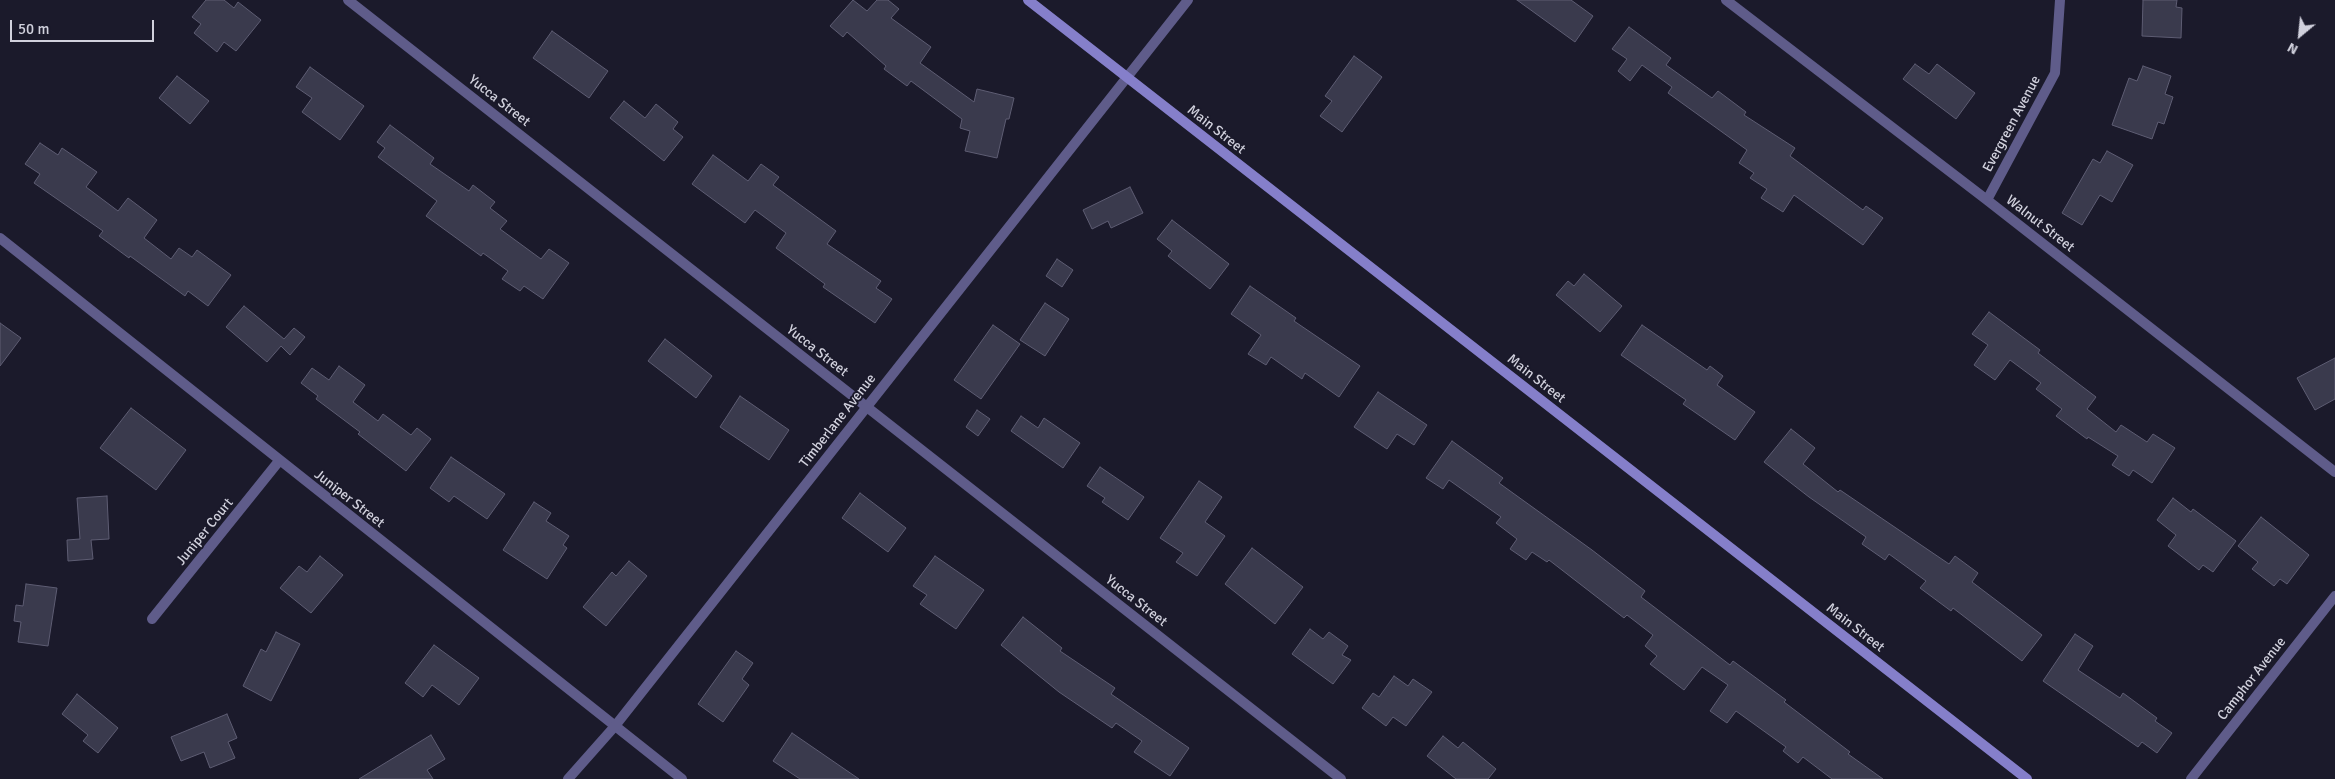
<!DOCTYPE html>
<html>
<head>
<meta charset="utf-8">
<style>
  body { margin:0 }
  #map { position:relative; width:2335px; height:779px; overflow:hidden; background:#1b1a2b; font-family:Signika,sans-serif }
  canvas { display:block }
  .north { position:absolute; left:2275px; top:10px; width:50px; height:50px; -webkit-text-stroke:4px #1b1a2b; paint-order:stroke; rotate:208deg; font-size:14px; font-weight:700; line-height:20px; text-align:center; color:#d1d1dd }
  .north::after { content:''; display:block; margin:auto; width:18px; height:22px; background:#d1d1dd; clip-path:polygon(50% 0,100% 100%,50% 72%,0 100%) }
  .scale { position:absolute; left:10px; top:20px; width:144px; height:22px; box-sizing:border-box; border:2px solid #d1d1dd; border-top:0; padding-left:6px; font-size:15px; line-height:18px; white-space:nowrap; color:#d1d1dd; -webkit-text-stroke:4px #1b1a2b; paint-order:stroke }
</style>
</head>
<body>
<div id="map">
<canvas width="2335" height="779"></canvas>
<div class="north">N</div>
<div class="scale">50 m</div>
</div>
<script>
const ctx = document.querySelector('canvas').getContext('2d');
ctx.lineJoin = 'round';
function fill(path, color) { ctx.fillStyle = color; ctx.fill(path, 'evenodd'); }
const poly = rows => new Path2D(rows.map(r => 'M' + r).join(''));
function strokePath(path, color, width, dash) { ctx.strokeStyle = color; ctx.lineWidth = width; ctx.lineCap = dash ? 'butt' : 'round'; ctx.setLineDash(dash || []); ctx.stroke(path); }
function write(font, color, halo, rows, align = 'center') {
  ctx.font = font + ' Signika,sans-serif'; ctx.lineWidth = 4; ctx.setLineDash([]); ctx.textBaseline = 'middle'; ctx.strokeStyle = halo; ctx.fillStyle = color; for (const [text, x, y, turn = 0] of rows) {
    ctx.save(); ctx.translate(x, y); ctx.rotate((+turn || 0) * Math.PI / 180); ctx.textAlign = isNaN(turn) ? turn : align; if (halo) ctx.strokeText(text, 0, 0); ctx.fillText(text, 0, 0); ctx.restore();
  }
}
const building = poly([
  [206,0,224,0,234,8,238,2,261,20,236,51,224,42,217,52,194,33,201,24,192,17,206,0],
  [853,0,867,11,877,0,888,0,899,9,891,18,931,47,920,63,974,102,977,89,1014,98,1009,119,1006,119,997,158,965,151,970,131,960,128,962,119,911,81,907,86,884,69,886,66,847,32,843,37,830,26,853,0],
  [1517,0,1571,0,1593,16,1575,42,1517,0],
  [2143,0,2177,0,2176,7,2182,8,2181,38,2142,36,2143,0],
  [1629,27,1671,58,1666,65,1712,98,1718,91,1746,112,1744,115,1795,148,1790,156,1863,210,1866,206,1883,218,1863,245,1794,195,1783,212,1761,198,1767,189,1750,178,1754,173,1739,163,1747,150,1668,93,1672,87,1642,65,1630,81,1618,71,1627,59,1612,49,1629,27],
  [552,31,608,71,589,98,533,58,552,31],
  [1354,56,1382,77,1342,132,1320,116,1332,101,1325,96,1354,56],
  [1915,64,1929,74,1937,64,1975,93,1956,119,1903,79,1915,64],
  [2143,66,2171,76,2165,94,2173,97,2164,124,2158,122,2152,139,2112,125,2129,78,2137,81,2143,66],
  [310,67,364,106,340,140,302,112,312,98,296,87,310,67],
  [177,76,209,101,190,124,159,98,177,76],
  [624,101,645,118,656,104,678,122,673,129,683,137,664,161,610,118,624,101],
  [390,125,434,158,430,164,469,191,473,185,495,202,490,208,507,221,500,229,541,259,549,249,569,263,543,299,524,286,520,291,502,279,508,271,483,253,481,256,426,216,437,201,378,157,385,148,377,142,390,125],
  [40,143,58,155,62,148,97,172,86,187,118,211,128,198,157,220,144,238,171,259,179,248,192,257,197,250,231,275,208,306,188,291,185,296,130,256,129,258,99,236,103,231,34,183,40,174,25,164,40,143],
  [2107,151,2133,165,2112,202,2100,195,2082,225,2062,213,2093,159,2100,163,2107,151],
  [713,155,748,181,761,164,779,177,773,185,836,231,827,244,881,281,876,288,892,299,875,323,823,287,825,284,776,248,786,233,755,210,745,223,692,184,713,155],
  [1130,187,1143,213,1111,228,1108,221,1092,229,1083,210,1130,187],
  [1172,220,1229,264,1210,289,1168,256,1172,251,1157,239,1172,220],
  [1057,259,1073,270,1062,287,1046,276,1057,259],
  [1584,274,1622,306,1600,332,1556,295,1568,281,1574,286,1584,274],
  [1250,286,1296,318,1294,321,1360,366,1339,397,1305,373,1302,379,1271,357,1266,365,1248,354,1261,335,1231,314,1250,286],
  [1045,303,1069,319,1045,356,1020,340,1045,303],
  [244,306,284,339,294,328,305,337,290,355,281,346,267,362,226,327,244,306],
  [1989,312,2040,350,2038,353,2096,397,2087,409,2116,432,2121,425,2147,442,2153,434,2175,448,2152,483,2133,470,2129,476,2112,465,2118,456,2088,437,2087,439,2056,416,2062,409,2036,389,2041,383,2010,360,1995,380,1974,365,1988,345,1972,334,1989,312],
  [0,323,21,338,0,366,0,323],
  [993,325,1020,344,981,399,954,380,993,325],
  [1642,325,1707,370,1710,366,1723,376,1717,385,1755,412,1735,440,1683,404,1686,400,1621,355,1642,325],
  [665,339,712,376,696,398,648,361,665,339],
  [2335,358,2335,399,2315,410,2297,378,2335,358],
  [339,366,365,385,353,402,378,421,383,414,411,435,417,428,431,439,406,471,358,434,360,432,316,399,318,396,301,383,312,368,329,380,339,366],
  [1378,392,1427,425,1414,445,1397,434,1387,449,1354,427,1378,392],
  [740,396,789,430,769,460,720,427,740,396],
  [131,408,186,450,156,490,100,448,131,408],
  [977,410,990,419,978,436,966,427,977,410],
  [1021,416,1038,428,1044,418,1080,443,1063,468,1011,431,1021,416],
  [1791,429,1815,448,1803,464,1838,492,1840,490,1949,564,1955,556,1978,573,1972,582,2042,635,2022,661,1953,608,1951,611,1920,588,1926,581,1889,554,1885,560,1862,544,1866,537,1809,497,1764,462,1791,429],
  [1452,441,1503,478,1499,483,1592,550,1645,591,1641,597,1730,665,1733,661,1786,700,1784,702,1850,752,1848,754,1883,779,1832,779,1803,757,1798,763,1783,751,1786,747,1736,711,1727,723,1710,711,1728,685,1702,667,1684,690,1650,664,1657,656,1645,646,1653,635,1627,615,1624,618,1549,560,1547,562,1532,552,1526,560,1510,549,1517,539,1496,523,1501,517,1449,480,1443,489,1426,478,1452,441],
  [451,457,505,494,487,519,454,496,449,502,430,488,451,457],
  [1100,467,1144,497,1128,520,1102,502,1105,498,1087,486,1100,467],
  [1199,481,1222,497,1205,522,1225,536,1197,576,1176,562,1183,553,1160,538,1199,481],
  [860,493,906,528,888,552,842,518,860,493],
  [107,496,109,539,91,540,93,559,68,561,67,540,80,539,77,498,107,496],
  [2173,498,2191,512,2193,509,2236,541,2213,572,2203,565,2199,570,2168,546,2176,535,2157,520,2173,498],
  [534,502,551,513,546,521,569,536,563,545,567,548,547,579,503,550,534,502],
  [2261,517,2309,555,2287,584,2280,579,2274,586,2252,569,2258,562,2238,546,2261,517],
  [1252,548,1303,587,1275,624,1225,584,1252,548],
  [320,556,343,575,311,613,280,588,299,566,307,572,320,556],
  [935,556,984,590,956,629,920,604,927,595,913,586,935,556],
  [629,561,647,576,606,626,583,607,612,572,616,576,629,561],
  [26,584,57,588,48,646,18,642,21,622,14,621,16,605,23,606,26,584],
  [1023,617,1062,648,1060,651,1115,688,1111,694,1189,748,1170,776,1134,752,1142,741,1116,723,1112,728,1059,692,1001,645,1023,617],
  [1310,629,1323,639,1329,632,1348,646,1342,655,1351,660,1333,684,1292,654,1310,629],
  [276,632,300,644,271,701,243,686,261,649,266,652,276,632],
  [2075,634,2093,646,2078,670,2120,698,2123,693,2157,718,2155,721,2172,733,2157,753,2142,742,2138,747,2043,681,2075,634],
  [434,645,479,678,459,705,432,685,423,697,405,683,434,645],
  [736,651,753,663,742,679,749,685,723,722,698,704,736,651],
  [1394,676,1408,686,1413,679,1432,692,1406,726,1393,717,1386,726,1362,708,1373,693,1379,697,1394,676],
  [77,694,118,728,98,753,83,741,88,735,62,714,77,694],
  [227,714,237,738,228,742,235,758,210,768,204,752,181,761,171,737,227,714],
  [792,733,859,779,800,779,773,761,792,733],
  [431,735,445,759,427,770,433,779,359,779,431,735],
  [1443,736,1458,748,1463,742,1496,769,1488,779,1456,779,1427,756,1443,736]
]);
const minor = poly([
  [348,0,1341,779],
  [1726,0,1987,200,2335,472],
  [1987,200,2055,73,2060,0],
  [0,238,682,779],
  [152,619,279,461],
  [2191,779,2335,596]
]);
const tertiary = poly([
  [568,779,615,726,1188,0]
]);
const secondary = poly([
  [1028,0,2027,779]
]);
const streetNames = [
  ["Yucca Street",499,101,38],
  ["Evergreen Avenue",2012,124,-62],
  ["Main Street",1216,130,38],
  ["Walnut Street",2040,224,38],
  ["Yucca Street",817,351,38],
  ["Main Street",1536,379,38],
  ["Timberlane Avenue",838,421,-52],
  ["Juniper Street",349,499,38],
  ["Juniper Court",205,532,-51],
  ["Yucca Street",1136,601,38],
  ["Main Street",1855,628,38],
  ["Camphor Avenue",2252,679,-52]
];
fill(building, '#3a3a4d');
strokePath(building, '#5e5d73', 1);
strokePath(minor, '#5f5c8a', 10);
strokePath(tertiary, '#5f5c8a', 10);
strokePath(secondary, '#857fca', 10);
write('14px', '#d1d1dd', '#1b1a2b', streetNames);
</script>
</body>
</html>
